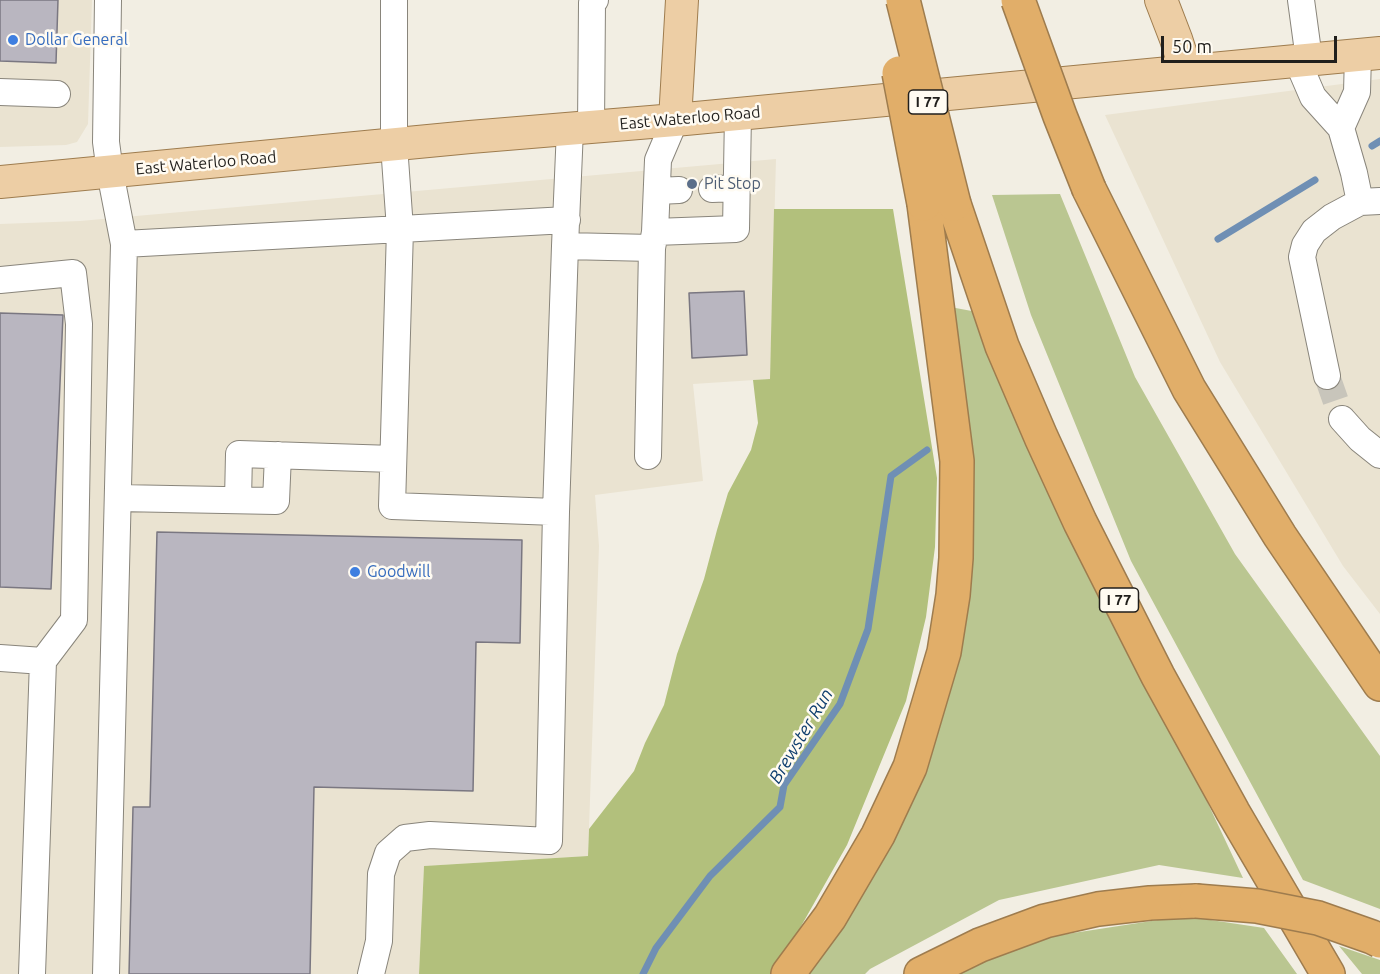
<!DOCTYPE html>
<html>
<head>
<meta charset="utf-8">
<style>
  body { margin:0 }
  #map { position:relative; width:1380px; height:974px; overflow:hidden; background:#f2eee3; font-family:Ubuntu,sans-serif }
  canvas { display:block }
  .scale { position:absolute; left:1161px; top:36px; width:176px; height:27px; box-sizing:border-box; border:3px solid #211f1c; border-top:0; padding-left:8px; font-size:18px; line-height:21px; white-space:nowrap; color:#211f1c; -webkit-text-stroke:4px #fffbf2; paint-order:stroke }
</style>
</head>
<body>
<div id="map">
<canvas width="1380" height="974"></canvas>
<div class="scale">50 m</div>
</div>
<script>
const ctx = document.querySelector('canvas').getContext('2d');
ctx.lineJoin = 'round';
function fill(path, color) { ctx.fillStyle = color; ctx.fill(path, 'evenodd'); }
const poly = rows => new Path2D(rows.map(r => 'M' + r).join(''));
function strokePath(path, color, width, dash) { ctx.strokeStyle = color; ctx.lineWidth = width; ctx.lineCap = dash ? 'butt' : 'round'; ctx.setLineDash(dash || []); ctx.stroke(path); }
function write(font, color, halo, rows, align = 'center') {
  ctx.font = font + ' Ubuntu,sans-serif'; ctx.lineWidth = 5; ctx.setLineDash([]); ctx.textBaseline = 'middle'; ctx.strokeStyle = halo; ctx.fillStyle = color; for (const [text, x, y, turn = 0] of rows) {
    ctx.save(); ctx.translate(x, y); ctx.rotate((+turn || 0) * Math.PI / 180); ctx.textAlign = isNaN(turn) ? turn : align; if (halo) ctx.strokeText(text, 0, 0); ctx.fillText(text, 0, 0); ctx.restore();
  }
}
const built = poly([
  [0,0,92,0,88,124,77,142,66,145,0,147],
  [1380,79,1380,614,1343,566,1220,362,1105,115],
  [776,159,770,379,693,384,703,481,595,495,599,546,588,856,424,866,419,974,0,974,0,224,80,221]
]);
const green = poly([
  [1060,194,1135,377,1235,554,1380,756,1380,909,1303,880,1131,561,1031,315,992,195],
  [945,306,977,312,1243,878,1159,865,999,900,870,969,865,974,802,974,943,714],
  [1184,916,1264,928,1297,974,948,974,1021,941],
  [1339,946,1380,960,1380,974,1362,974]
]);
const forest = poly([
  [774,209,893,209,937,478,935,547,926,617,906,701,847,845,774,974,419,974,424,866,588,856,589,829,634,771,645,743,664,705,677,654,704,579,717,530,728,493,751,450,758,423,753,380,770,379]
]);
const stream = poly([
  [1372,146,1380,141],
  [1218,239,1315,180],
  [643,974,656,948,710,876,780,807,784,785,840,704,868,629,891,476,927,450]
]);
const building = poly([
  [0,0,58,0,56,63,0,61,0,0],
  [744,291,747,355,692,358,689,293,744,291],
  [0,313,63,315,51,589,0,587,0,313],
  [157,532,522,540,520,643,476,642,473,791,314,787,310,974,129,974,133,807,150,807,157,532]
]);
const minorTunnel = poly([
  [1327,376,1342,419]
]);
const minor = poly([
  [394,0,394,145,400,229,392,506,556,512],
  [1301,0,1309,59],
  [1297,60,1313,97,1341,128,1357,92,1358,55],
  [0,92,57,94],
  [591,127,592,3,595,0],
  [1341,128,1354,173,1360,202,1380,201],
  [712,189,737,188],
  [657,191,679,190],
  [655,232,736,229,738,114],
  [124,244,567,220],
  [565,246,652,248,655,232,658,160,675,120],
  [0,280,73,273,79,324,74,620,43,661,0,658],
  [1327,376,1302,257,1305,245,1314,231,1332,217,1360,202],
  [1342,419,1360,439,1380,455],
  [648,456,652,248],
  [118,498,276,501,278,455],
  [238,500,239,454,393,459],
  [32,974,43,661],
  [106,974,124,244,110,172,106,142,108,0],
  [371,974,379,941,381,874,388,853,405,838,430,835,549,841,556,512,565,246,570,129]
]);
const major = poly([
  [1161,0,1176,39,1186,70],
  [675,120,682,0],
  [0,182,470,137,675,120,1380,53]
]);
const highway = poly([
  [1089,189,1189,389,1280,536,1380,684],
  [954,204,1002,346,1041,437,1080,522,1158,676,1233,812,1328,974],
  [788,974,830,917,878,835,910,767,944,652,953,595,956,558,957,461,924,204],
  [921,974,980,945,1045,921,1098,909,1150,903,1196,901]
]);
const highwayBridge = poly([
  [903,0,954,204],
  [1018,0,1060,116,1089,189],
  [899,73,924,204],
  [1196,901,1257,906,1318,918,1372,937,1380,941]
]);
const markers = [
  [13,40,6,"#3f7fe0"],
  [692,184,6,"#5c6f8a"],
  [355,572,6,"#3f7fe0"]
];
const shields = [
  [928,102,39],
  [1119,600,39]
];
const shieldNames = [
  ["I 77",928,102],
  ["I 77",1119,600]
];
const shopNames = [
  ["Dollar General",25,40],
  ["Goodwill",367,572]
];
const streetNames = [
  ["East Waterloo Road",690,118,-5],
  ["East Waterloo Road",206,163,-5]
];
const serviceNames = [
  ["Pit Stop",704,184]
];
const waterNames = [
  ["Brewster Run",801,736,-59]
];
fill(built, '#eae3d1');
fill(green, '#bac691');
fill(forest, '#b2c07c');
strokePath(stream, '#6f8fb4', 7);
fill(building, '#b9b6c0');
strokePath(building, '#7a7781', 1.5);
strokePath(minorTunnel, '#c8c5bb', 26, [26, 13]);
strokePath(minor, '#89857b', 28);
strokePath(major, '#9e7c4e', 34);
strokePath(highway, '#9e7c4e', 36);
strokePath(minor, '#fff', 26);
strokePath(major, '#edcea5', 32);
strokePath(highway, '#e1ae69', 33);
strokePath(highwayBridge, '#9e7c4e', 36, []);
strokePath(highwayBridge, '#e1ae69', 33);
for (const [x, y, r, color] of markers) { const dot = new Path2D(); dot.arc(x, y, r, 0, 2 * Math.PI); ctx.fillStyle = color; ctx.fill(dot); strokePath(dot, '#fffbf2', 2); }
for (const [x, y, w] of shields) { const box = new Path2D(); box.roundRect(x - w / 2, y - 12, w, 24, 4.5); ctx.fillStyle = '#fffbf2'; ctx.fill(box); strokePath(box, '#211f1c', 1.5); }
write('bold 15px', '#211f1c', null, shieldNames);
write('16px', '#366cbe', '#fffbf2', shopNames, 'left');
write('16px', '#211f1c', '#fffbf2', streetNames);
write('16px', '#4e5e75', '#fffbf2', serviceNames, 'left');
write('italic 18px', '#103f6f', '#fffbf2', waterNames);
</script>
</body>
</html>
